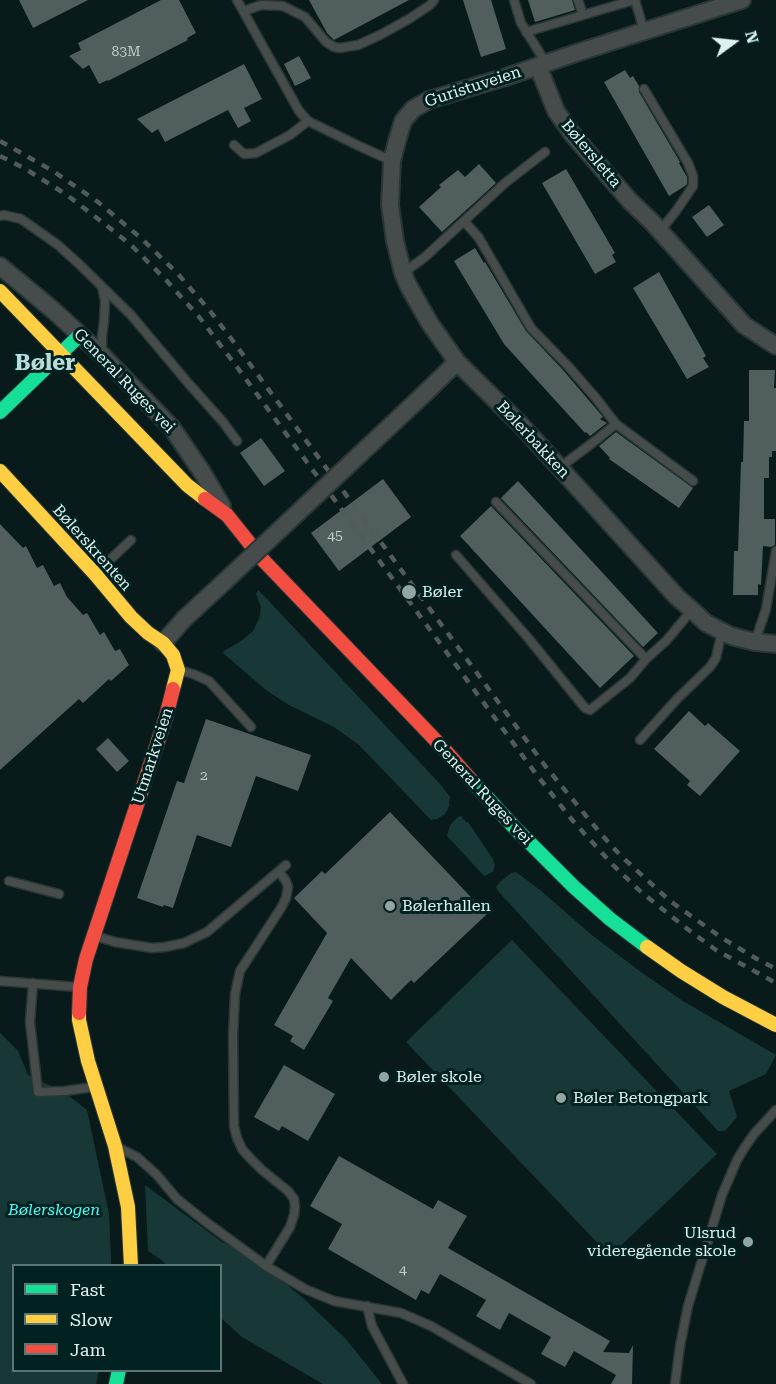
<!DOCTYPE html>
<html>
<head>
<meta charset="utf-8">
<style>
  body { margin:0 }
  #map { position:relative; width:776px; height:1384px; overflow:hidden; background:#091a1a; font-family:"Roboto Serif",serif }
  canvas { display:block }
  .legend { position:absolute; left:12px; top:1264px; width:210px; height:108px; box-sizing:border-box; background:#012221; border:2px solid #5a7573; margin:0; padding:8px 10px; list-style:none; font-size:18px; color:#dff1ef }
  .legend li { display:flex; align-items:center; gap:12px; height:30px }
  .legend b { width:30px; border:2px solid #5a7573 }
  .north { position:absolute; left:704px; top:12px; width:60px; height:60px; -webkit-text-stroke:4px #012221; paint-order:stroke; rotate:75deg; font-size:16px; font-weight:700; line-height:24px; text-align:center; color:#dff1ef }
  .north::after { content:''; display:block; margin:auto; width:21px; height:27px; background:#dff1ef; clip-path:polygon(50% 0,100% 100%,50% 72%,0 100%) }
</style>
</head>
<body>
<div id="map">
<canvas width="776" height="1384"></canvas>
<ul class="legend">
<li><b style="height:8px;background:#16e098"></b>Fast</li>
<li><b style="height:8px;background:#ffcf43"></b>Slow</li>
<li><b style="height:8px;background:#f24e42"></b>Jam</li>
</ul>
<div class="north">N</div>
</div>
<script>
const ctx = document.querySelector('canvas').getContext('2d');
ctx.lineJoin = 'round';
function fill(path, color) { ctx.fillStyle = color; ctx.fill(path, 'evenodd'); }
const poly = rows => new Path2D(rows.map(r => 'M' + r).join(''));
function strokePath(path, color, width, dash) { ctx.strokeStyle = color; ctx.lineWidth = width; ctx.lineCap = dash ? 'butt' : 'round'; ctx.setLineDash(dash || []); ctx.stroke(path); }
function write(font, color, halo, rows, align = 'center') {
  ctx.font = font + ' "Roboto Serif",serif'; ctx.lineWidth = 6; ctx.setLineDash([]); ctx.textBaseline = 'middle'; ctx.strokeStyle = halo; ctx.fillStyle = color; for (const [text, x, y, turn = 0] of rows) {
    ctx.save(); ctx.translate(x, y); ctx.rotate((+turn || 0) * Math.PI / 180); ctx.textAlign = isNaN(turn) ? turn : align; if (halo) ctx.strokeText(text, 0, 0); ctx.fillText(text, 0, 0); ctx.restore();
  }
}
const green = poly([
  [258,590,268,600,440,784,450,797,449,806,445,814,437,819,431,820,359,745,334,727,289,705,266,690,223,653,224,651,241,641,253,631,259,619,261,607,256,594],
  [461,816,466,822,468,822,493,859,495,865,493,872,484,876,447,836,450,825,458,817],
  [516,872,540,890,593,936,641,972,683,1001,776,1055,766,1074,729,1091,737,1117,725,1131,718,1131,498,891,496,887,500,882,511,873],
  [512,940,717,1154,610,1256,406,1042],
  [0,1033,18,1051,28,1075,65,1093,87,1110,109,1214,111,1258,111,1265,14,1266,14,1370,99,1371,96,1384,0,1384],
  [145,1185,222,1242,253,1257,304,1299,345,1338,382,1384,323,1384,242,1337,221,1318,220,1266,167,1265,160,1259,148,1251]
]);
const building = poly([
  [19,0,88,0,33,28],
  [161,0,179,0,196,33,187,38,188,40,108,81,108,80,99,84,89,65,83,69,69,56,81,50,78,43],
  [309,0,409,0,334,40,327,33],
  [463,0,491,0,506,49,481,57],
  [528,0,572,0,575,10,535,22],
  [299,56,311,78,295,86,284,64],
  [244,64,262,99,244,108,251,121,238,128,228,110,165,142,158,129,152,133,137,119],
  [625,70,630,78,633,76,639,86,639,92,680,162,679,163,687,177,687,184,685,186,669,196,604,82],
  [479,164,496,183,442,232,419,207,441,187,439,185,458,170,465,177],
  [566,169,615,253,612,255,616,262,595,274,542,183],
  [709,205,724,225,707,237,692,217],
  [475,248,484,263,485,262,526,331,563,370,603,417,600,419,607,423,590,436,586,432,585,433,504,344,454,261],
  [659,272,706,356,703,358,709,367,687,379,633,288],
  [749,370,775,370,774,388,776,388,776,451,772,451,772,457,769,457,769,478,764,478,764,519,775,519,775,545,771,547,763,546,761,585,758,584,758,595,733,595,734,551,738,551,741,462,743,462,744,421,749,421],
  [616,432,693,488,679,508,609,459,610,458,599,446],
  [261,438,285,471,264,486,240,453],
  [383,479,411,517,339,571,311,533],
  [518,481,658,633,643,647,501,498],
  [491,506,634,656,600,688,460,536],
  [0,524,23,548,26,546,37,568,43,565,54,586,60,583,67,597,83,615,87,613,100,635,104,632,115,651,120,649,129,665,111,681,109,679,83,703,79,699,0,770],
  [689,711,705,726,708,723,740,751,700,796,687,785,690,781,654,749],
  [206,719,311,755,298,791,256,776,231,847,197,835,173,908,164,905,163,907,137,898,177,781,184,783],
  [108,738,129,761,117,772,96,749],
  [390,812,487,914,414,983,411,980,391,1000,351,958,328,998,333,1001,304,1050,290,1041,293,1036,274,1025,327,933,294,898,322,871,325,874],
  [284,1065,335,1094,308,1141,282,1126,279,1131,254,1117],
  [339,1156,433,1209,438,1200,467,1216,448,1248,610,1341,603,1352,629,1353,633,1345,632,1384,611,1384,616,1375,574,1351,565,1367,541,1354,551,1337,509,1313,500,1330,476,1316,486,1300,440,1274,429,1294,421,1290,416,1300,328,1249,342,1224,310,1206]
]);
const lane = poly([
  [237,0,299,111,308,121,357,145,392,161],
  [514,0,521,23,546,63],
  [578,0,583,15],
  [635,0,644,31],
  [244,11,261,5,283,6,305,17,326,42,334,47,340,48,358,45,380,35,409,19,430,5,434,0],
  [526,32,634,0],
  [644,89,688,163,693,176,693,186,676,211,660,231],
  [234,145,244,154,256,153,290,135,308,121],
  [0,216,4,215,21,219,58,245,79,264,131,315,189,384,223,422,237,441],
  [464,221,479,238,531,328,568,366,595,397,616,424,693,481],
  [403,273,425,257,505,183,545,152],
  [102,355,102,336,104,321,105,301,102,287],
  [559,468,591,444,616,424],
  [496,502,646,659],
  [456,555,529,639,585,708,590,710,630,678,646,659,666,641,692,610],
  [97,572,131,540],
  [755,642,766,609,776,551],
  [179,670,193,674,209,681,251,727],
  [640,740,677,699,710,667,716,658,722,631],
  [9,881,59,894],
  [95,936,115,942,152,948,165,947,184,943,207,932,286,865],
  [0,981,77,987],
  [33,983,30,1022,38,1092,65,1091,93,1087],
  [119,1148,137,1157,157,1175,177,1199,206,1222,266,1266,305,1289,334,1301,401,1313,431,1326,531,1384],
  [266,1266,290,1227,294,1215,295,1207,294,1199,288,1191,262,1170,250,1158,242,1149,237,1138,234,1126,233,1036,235,994,240,971,281,908,286,898,288,887,286,881,279,872],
  [367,1306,372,1326,403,1384],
  [675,1384,680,1346,688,1306,722,1195,737,1160,745,1147,754,1134,776,1110]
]);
const street = poly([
  [742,0,573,54,506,77,429,100,413,109,403,121,397,141,392,161,390,205,395,241,403,273,408,285,429,322,457,362,520,424,677,597,692,610,706,623,731,636,755,642,776,644],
  [538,66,556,111,573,135,630,201,652,222,744,325,776,346],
  [0,266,53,310,102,355,172,428,202,472,222,506],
  [422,396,457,362],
  [163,643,184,619,223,583]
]);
const fast = poly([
  [0,412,80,335],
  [472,781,513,826,574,887,610,919,647,947],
  [116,1384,119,1370]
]);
const slow = poly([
  [0,291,187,485,205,499],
  [0,471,95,574,131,617,148,633,163,643,173,655,178,670,173,689],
  [647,947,681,971,723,997,776,1025],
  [79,1013,79,1020,88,1061,115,1146,128,1207,131,1266]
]);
const jam = poly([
  [205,499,227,515,263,560,444,749,472,781],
  [79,1013,80,987,86,959,166,717,173,689]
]);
const rail = poly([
  [0,141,53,171,98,202,142,239,178,274,210,311,230,337,546,767,601,834,620,855,670,901,722,938,757,959,776,969],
  [0,156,24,168,67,195,115,232,133,247,166,280,200,318,237,367,536,774,573,821,613,865,641,892,690,931,716,950,776,983]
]);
const streetBridge = poly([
  [223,583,422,396]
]);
const markers = [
  [409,592,8,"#94a6a4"],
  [390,906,6,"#94a6a4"],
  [384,1077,6,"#94a6a4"],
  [561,1098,6,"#94a6a4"],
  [748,1242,6,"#94a6a4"]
];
const numberNames = [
  ["83M",126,52],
  ["45",335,536],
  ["2",204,776],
  ["4",403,1270]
];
const streetNames = [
  ["Guristuveien",473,87,-18],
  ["Bølersletta",591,154,50],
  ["General Ruges vei",124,381,46],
  ["Bølerbakken",533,440,47],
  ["Bølerskrenten",92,548,48],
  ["Utmarkveien",153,756,-72],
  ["General Ruges vei",482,792,47]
];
const poiNames = [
  ["Bøler",422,592],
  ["Bølerhallen",402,906],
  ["Bøler skole",396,1077],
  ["Bøler Betongpark",573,1098],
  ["Ulsrud",736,1233,"right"],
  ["videregående skole",736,1251,"right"]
];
const parkNames = [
  ["Bølerskogen",54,1210]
];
const districtNames = [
  ["Bøler",45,364]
];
fill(green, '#173837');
fill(building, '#505e5e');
strokePath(lane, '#293636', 11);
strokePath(street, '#293636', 20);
strokePath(fast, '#293636', 16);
strokePath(slow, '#293636', 16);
strokePath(jam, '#293636', 16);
strokePath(lane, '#454c4b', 8);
strokePath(street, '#454c4b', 16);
strokePath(fast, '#16e098', 14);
strokePath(slow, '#ffcf43', 14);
strokePath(jam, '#f24e42', 14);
strokePath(rail, '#505b5a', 4.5, [8, 8]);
strokePath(streetBridge, '#293636', 20, []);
strokePath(streetBridge, '#454c4b', 16);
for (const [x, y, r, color] of markers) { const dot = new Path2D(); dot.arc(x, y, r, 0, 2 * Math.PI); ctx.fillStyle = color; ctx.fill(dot); strokePath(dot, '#012221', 2); }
write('14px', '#bbcccb', null, numberNames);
write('16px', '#dff1ef', '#012221', streetNames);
write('16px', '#dff1ef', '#012221', poiNames, 'left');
write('italic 16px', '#4bfdf5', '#012221', parkNames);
write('bold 22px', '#b8dcd9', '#012221', districtNames);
</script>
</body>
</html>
